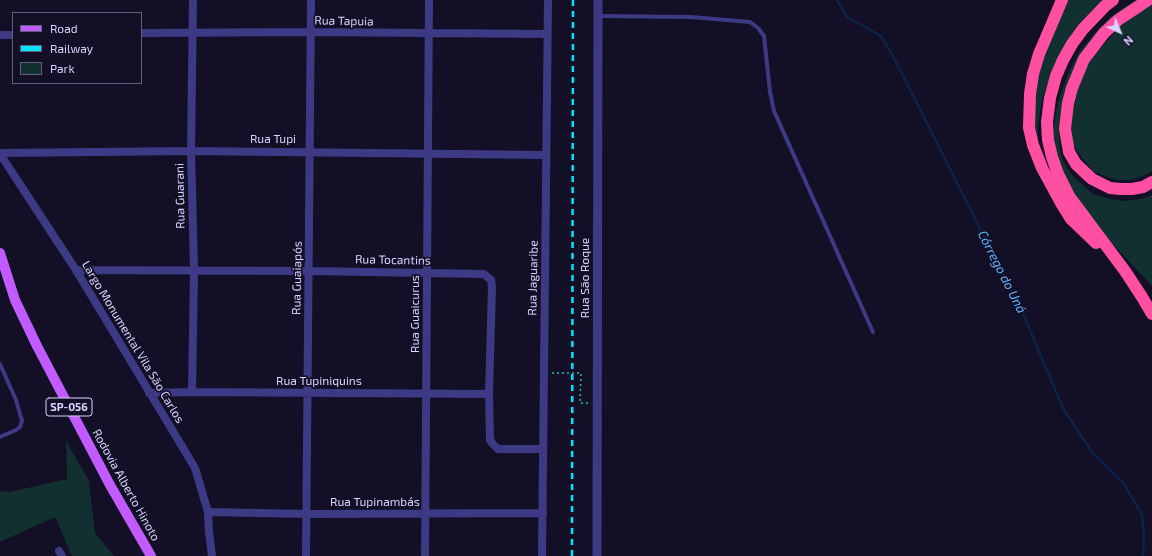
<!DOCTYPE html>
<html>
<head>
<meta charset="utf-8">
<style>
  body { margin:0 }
  #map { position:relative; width:1152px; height:556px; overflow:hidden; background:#130f26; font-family:"Exo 2",sans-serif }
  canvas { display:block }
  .legend { position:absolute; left:12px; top:12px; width:130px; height:72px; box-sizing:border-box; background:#130f26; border:1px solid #625e7d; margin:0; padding:5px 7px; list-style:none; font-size:12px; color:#d9d4ff }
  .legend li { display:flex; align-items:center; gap:8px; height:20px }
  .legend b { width:20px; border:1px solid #625e7d }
  .north { position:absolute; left:1100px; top:12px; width:40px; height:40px; -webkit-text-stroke:3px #130f26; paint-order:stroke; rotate:136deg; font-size:11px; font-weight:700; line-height:16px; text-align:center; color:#d9d4ff }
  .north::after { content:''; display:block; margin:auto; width:14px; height:18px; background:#d9d4ff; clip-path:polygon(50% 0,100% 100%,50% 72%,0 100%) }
</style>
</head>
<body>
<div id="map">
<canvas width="1152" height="556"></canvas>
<ul class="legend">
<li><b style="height:5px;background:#c25bff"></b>Road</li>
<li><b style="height:5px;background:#00e5ff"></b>Railway</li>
<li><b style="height:11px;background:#12302f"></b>Park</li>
</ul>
<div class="north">N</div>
</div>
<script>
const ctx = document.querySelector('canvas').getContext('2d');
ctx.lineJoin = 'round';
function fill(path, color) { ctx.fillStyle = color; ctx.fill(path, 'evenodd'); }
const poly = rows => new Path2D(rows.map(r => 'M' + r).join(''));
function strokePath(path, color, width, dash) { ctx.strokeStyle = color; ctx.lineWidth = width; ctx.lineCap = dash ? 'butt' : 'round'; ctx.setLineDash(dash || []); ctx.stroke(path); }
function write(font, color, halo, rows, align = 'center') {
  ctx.font = font + ' "Exo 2",sans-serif'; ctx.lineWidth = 3.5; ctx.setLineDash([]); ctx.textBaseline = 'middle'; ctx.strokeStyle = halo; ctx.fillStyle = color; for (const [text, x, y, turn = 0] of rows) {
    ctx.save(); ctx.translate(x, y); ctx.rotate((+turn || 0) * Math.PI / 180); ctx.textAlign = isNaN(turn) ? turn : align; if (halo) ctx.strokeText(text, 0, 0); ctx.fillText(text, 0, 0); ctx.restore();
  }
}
const green = poly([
  [1066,0,1108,0,1053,70,1042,99,1038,127,1038,145,1034,132,1034,101,1041,60],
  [1135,0,1148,0,1095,42,1061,116,1059,131,1060,147,1063,161,1072,175,1093,194,1114,200,1126,201,1139,199,1152,195,1152,286,1087,217,1058,167,1053,135,1055,116,1060,95,1068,74,1079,52,1094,34,1109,18],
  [1152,5,1152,171,1144,176,1130,180,1117,180,1106,177,1093,171,1078,153,1073,143,1071,127,1072,109,1076,93,1082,75,1093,56,1120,27,1136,14],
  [66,441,89,481,95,533,114,556,72,556,55,517,0,542,0,491,10,492,67,479]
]);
const stream = poly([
  [837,0,847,17,881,36,892,54,1024,316,1063,408,1092,452,1124,484,1142,515,1144,537,1143,556]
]);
const path = poly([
  [552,373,581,373,580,403,589,403]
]);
const service = poly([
  [598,16,691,17,750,22,758,28,764,36,770,92,774,111,873,332],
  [0,364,16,400,22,421,20,427,16,430,0,437]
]);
const minor = poly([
  [141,33,311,32,547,34],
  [0,35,13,35],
  [0,153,191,151,546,155],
  [0,154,76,270,195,468,208,512,209,532,212,556],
  [76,270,309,271,484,274,491,280,492,286,489,394,490,440,493,444,498,449,543,449],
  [192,392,194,270,191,151,193,0],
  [149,393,192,392,489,394],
  [208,512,307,514,543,513],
  [59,551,62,556],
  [306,556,311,0],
  [425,556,429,0],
  [542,556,548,0]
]);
const tertiary = poly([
  [597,556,598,0]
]);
const primary = poly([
  [0,253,15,300,37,346,110,485,151,556]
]);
const motorway = poly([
  [1062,0,1039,54,1033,74,1030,94,1029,128,1033,145,1042,168,1061,203,1071,219,1096,243],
  [1113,0,1105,6,1083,29,1072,44,1063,60,1056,76,1050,98,1047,122,1048,140,1052,157,1058,174,1069,196,1125,271,1142,297,1152,314],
  [1148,0,1118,20,1104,33,1084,59,1072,88,1068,103,1065,129,1069,152,1076,164,1092,179,1110,188,1121,189,1132,189,1143,187,1152,182]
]);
const rail = poly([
  [572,556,573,0]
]);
const shields = [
  [69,407,46]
];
const shieldNames = [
  ["SP-056",69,407]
];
const streetNames = [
  ["Rua Tapuia",344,21,1],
  ["Rua Tupi",273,139],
  ["Rua Guarani",180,196,-91],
  ["Rua Tocantins",393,260,1],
  ["Rua Guaiapós",297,278,-89],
  ["Rua Jaguaribe",533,278,-89],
  ["Rua São Roque",585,278,-90],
  ["Rua Guaicurus",415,314,-90],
  ["Largo Monumental Vila São Carlos",133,342,59],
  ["Rua Tupiniquins",319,381],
  ["Rodovia Alberto Hinoto",126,485,61],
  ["Rua Tupinambás",375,502]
];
const waterNames = [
  ["Córrego do Uná",1002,272,63]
];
fill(green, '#12302f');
strokePath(stream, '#0c2248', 2.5);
strokePath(path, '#2fb8b0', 1.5, [2, 3]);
strokePath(service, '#3d3a85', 4);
strokePath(minor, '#3d3a85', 8);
strokePath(tertiary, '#3d3a85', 9);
strokePath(primary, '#c25bff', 10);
strokePath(motorway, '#ff4fa3', 12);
strokePath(rail, '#00e5ff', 2.5, [6, 5]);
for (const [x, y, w] of shields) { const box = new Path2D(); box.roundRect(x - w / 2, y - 9, w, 18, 3); ctx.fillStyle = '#130f26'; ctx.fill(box); strokePath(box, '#d9d4ff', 1); }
write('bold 11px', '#d9d4ff', null, shieldNames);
write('12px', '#d9d4ff', '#130f26', streetNames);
write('italic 13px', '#62b6ff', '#130f26', waterNames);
</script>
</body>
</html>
